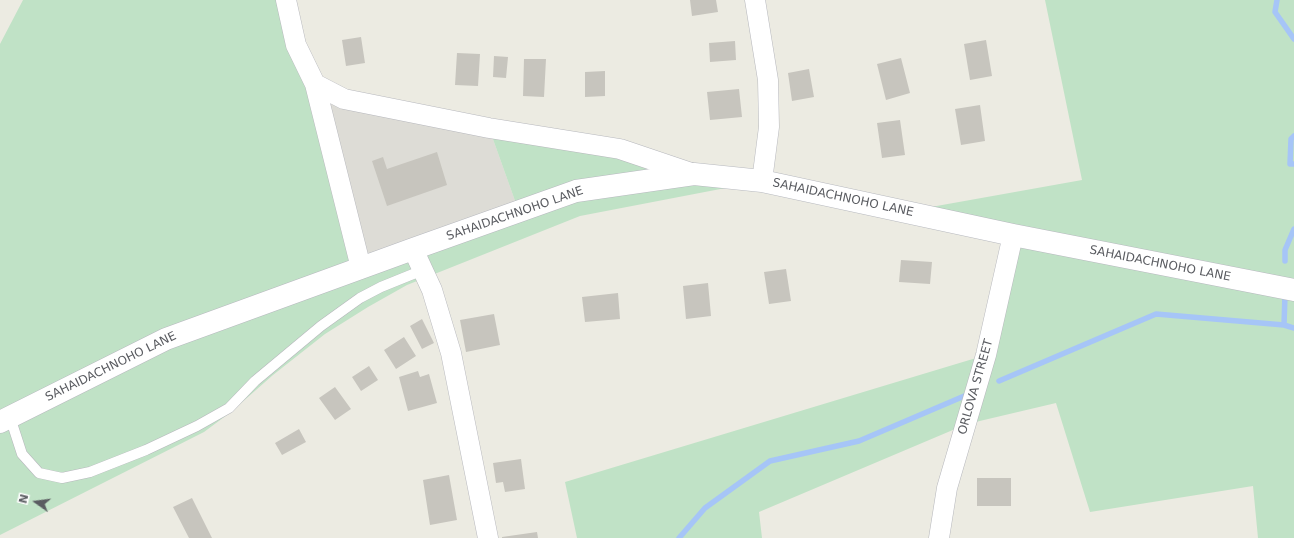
<!DOCTYPE html>
<html>
<head>
<meta charset="utf-8">
<style>
  body { margin:0 }
  #map { position:relative; width:1294px; height:538px; overflow:hidden; background:#ecebe2; font-family:"DejaVu Sans",sans-serif }
  canvas { display:block }
  .north { position:absolute; left:16px; top:482px; width:40px; height:40px; -webkit-text-stroke:3px #fff; paint-order:stroke; rotate:284deg; font-size:11px; font-weight:700; line-height:16px; text-align:center; color:#5a5c61 }
  .north::after { content:''; display:block; margin:auto; width:14px; height:18px; background:#5a5c61; clip-path:polygon(50% 0,100% 100%,50% 72%,0 100%) }
</style>
</head>
<body>
<div id="map">
<canvas width="1294" height="538"></canvas>
<div class="north">N</div>
</div>
<script>
const ctx = document.querySelector('canvas').getContext('2d');
ctx.lineJoin = 'round';
function fill(path, color) { ctx.fillStyle = color; ctx.fill(path, 'evenodd'); }
const poly = rows => new Path2D(rows.map(r => 'M' + r).join(''));
function strokePath(path, color, width, dash) { ctx.strokeStyle = color; ctx.lineWidth = width; ctx.lineCap = dash ? 'butt' : 'round'; ctx.setLineDash(dash || []); ctx.stroke(path); }
function write(font, color, halo, rows, align = 'center') {
  ctx.font = font + ' "DejaVu Sans",sans-serif'; ctx.lineWidth = 3; ctx.setLineDash([]); ctx.textBaseline = 'middle'; ctx.strokeStyle = halo; ctx.fillStyle = color; for (const [text, x, y, turn = 0] of rows) {
    ctx.save(); ctx.translate(x, y); ctx.rotate((+turn || 0) * Math.PI / 180); ctx.textAlign = isNaN(turn) ? turn : align; if (halo) ctx.strokeText(text, 0, 0); ctx.fillText(text, 0, 0); ctx.restore();
  }
}
const industrial = poly([
  [315,84,489,128,519,212,361,268]
]);
const green = poly([
  [23,0,286,0,361,268,519,212,489,128,762,181,580,216,407,285,368,307,325,334,273,375,231,412,204,432,0,535,0,44],
  [1045,0,1294,0,1294,538,1258,538,1253,486,1090,512,1056,403,967,424,759,512,762,538,577,538,565,482,986,355,1013,235,903,212,1082,180]
]);
const stream = poly([
  [1277,0,1275,12,1294,39],
  [1294,136,1291,139,1290,164,1294,164],
  [1285,261,1285,250,1294,229],
  [1285,295,1284,325,1294,328],
  [999,381,1156,314,1284,325],
  [679,538,705,508,770,461,859,441,969,394]
]);
const building = poly([
  [690,0,716,0,718,12,692,16],
  [361,37,365,63,346,66,342,40],
  [986,40,992,76,970,80,964,44],
  [735,41,736,60,710,62,709,43],
  [457,53,480,54,478,86,455,85],
  [494,56,508,57,506,78,493,77],
  [901,58,910,93,886,100,877,64],
  [524,59,546,59,544,97,523,96],
  [809,69,814,97,792,101,788,73],
  [605,71,605,96,585,97,585,72],
  [739,89,742,117,710,120,707,92],
  [980,105,985,141,961,145,955,109],
  [900,120,905,155,882,158,877,123],
  [437,152,447,185,387,206,372,161,383,157,387,169],
  [901,260,932,262,930,284,899,282],
  [786,269,791,301,769,304,764,272],
  [708,283,711,316,686,319,683,286],
  [618,293,620,319,585,322,582,297],
  [494,314,500,345,466,352,460,320],
  [422,319,434,343,422,349,410,326],
  [404,337,416,356,396,369,384,350],
  [369,366,378,380,361,391,352,377],
  [418,371,420,377,429,374,437,403,408,411,399,377],
  [335,387,351,409,335,420,319,398],
  [299,429,306,442,282,455,275,443],
  [521,459,525,489,505,492,503,482,496,483,493,463],
  [449,475,457,520,430,525,423,480],
  [977,478,1011,478,1011,506,977,506],
  [192,498,212,538,189,538,173,507],
  [537,532,538,538,502,538,502,537]
]);
const lane = poly([
  [10,417,22,454,39,473,62,478,90,472,146,450,197,426,229,408,255,381,321,326,360,298,381,287,423,270]
]);
const street = poly([
  [286,0,296,45,315,84],
  [755,0,768,80,769,127,762,181],
  [413,249,432,290,451,353,488,538],
  [361,268,315,84,344,99,489,128,620,149,694,174],
  [939,538,947,488,986,355,1013,235]
]);
const secondary = poly([
  [0,422,166,339,413,249,576,191,694,174,762,181,1013,235,1294,290]
]);
const streetNames = [
  ["SAHAIDACHNOHO LANE",843,198,12],
  ["SAHAIDACHNOHO LANE",515,214,-19],
  ["SAHAIDACHNOHO LANE",1160,264,11],
  ["SAHAIDACHNOHO LANE",111,367,-26],
  ["ORLOVA STREET",976,387,-74]
];
fill(industrial, '#dddcd6');
fill(green, '#c0e2c6');
strokePath(stream, '#a6c5f7', 5.5);
fill(building, '#c7c5be');
strokePath(lane, '#b7b8bd', 11);
strokePath(street, '#b7b8bd', 21);
strokePath(secondary, '#b7b9bf', 23);
strokePath(lane, '#fff', 10);
strokePath(street, '#fff', 20);
strokePath(secondary, '#fff', 22);
write('12px', '#5a5c61', '#fff', streetNames);
</script>
</body>
</html>
